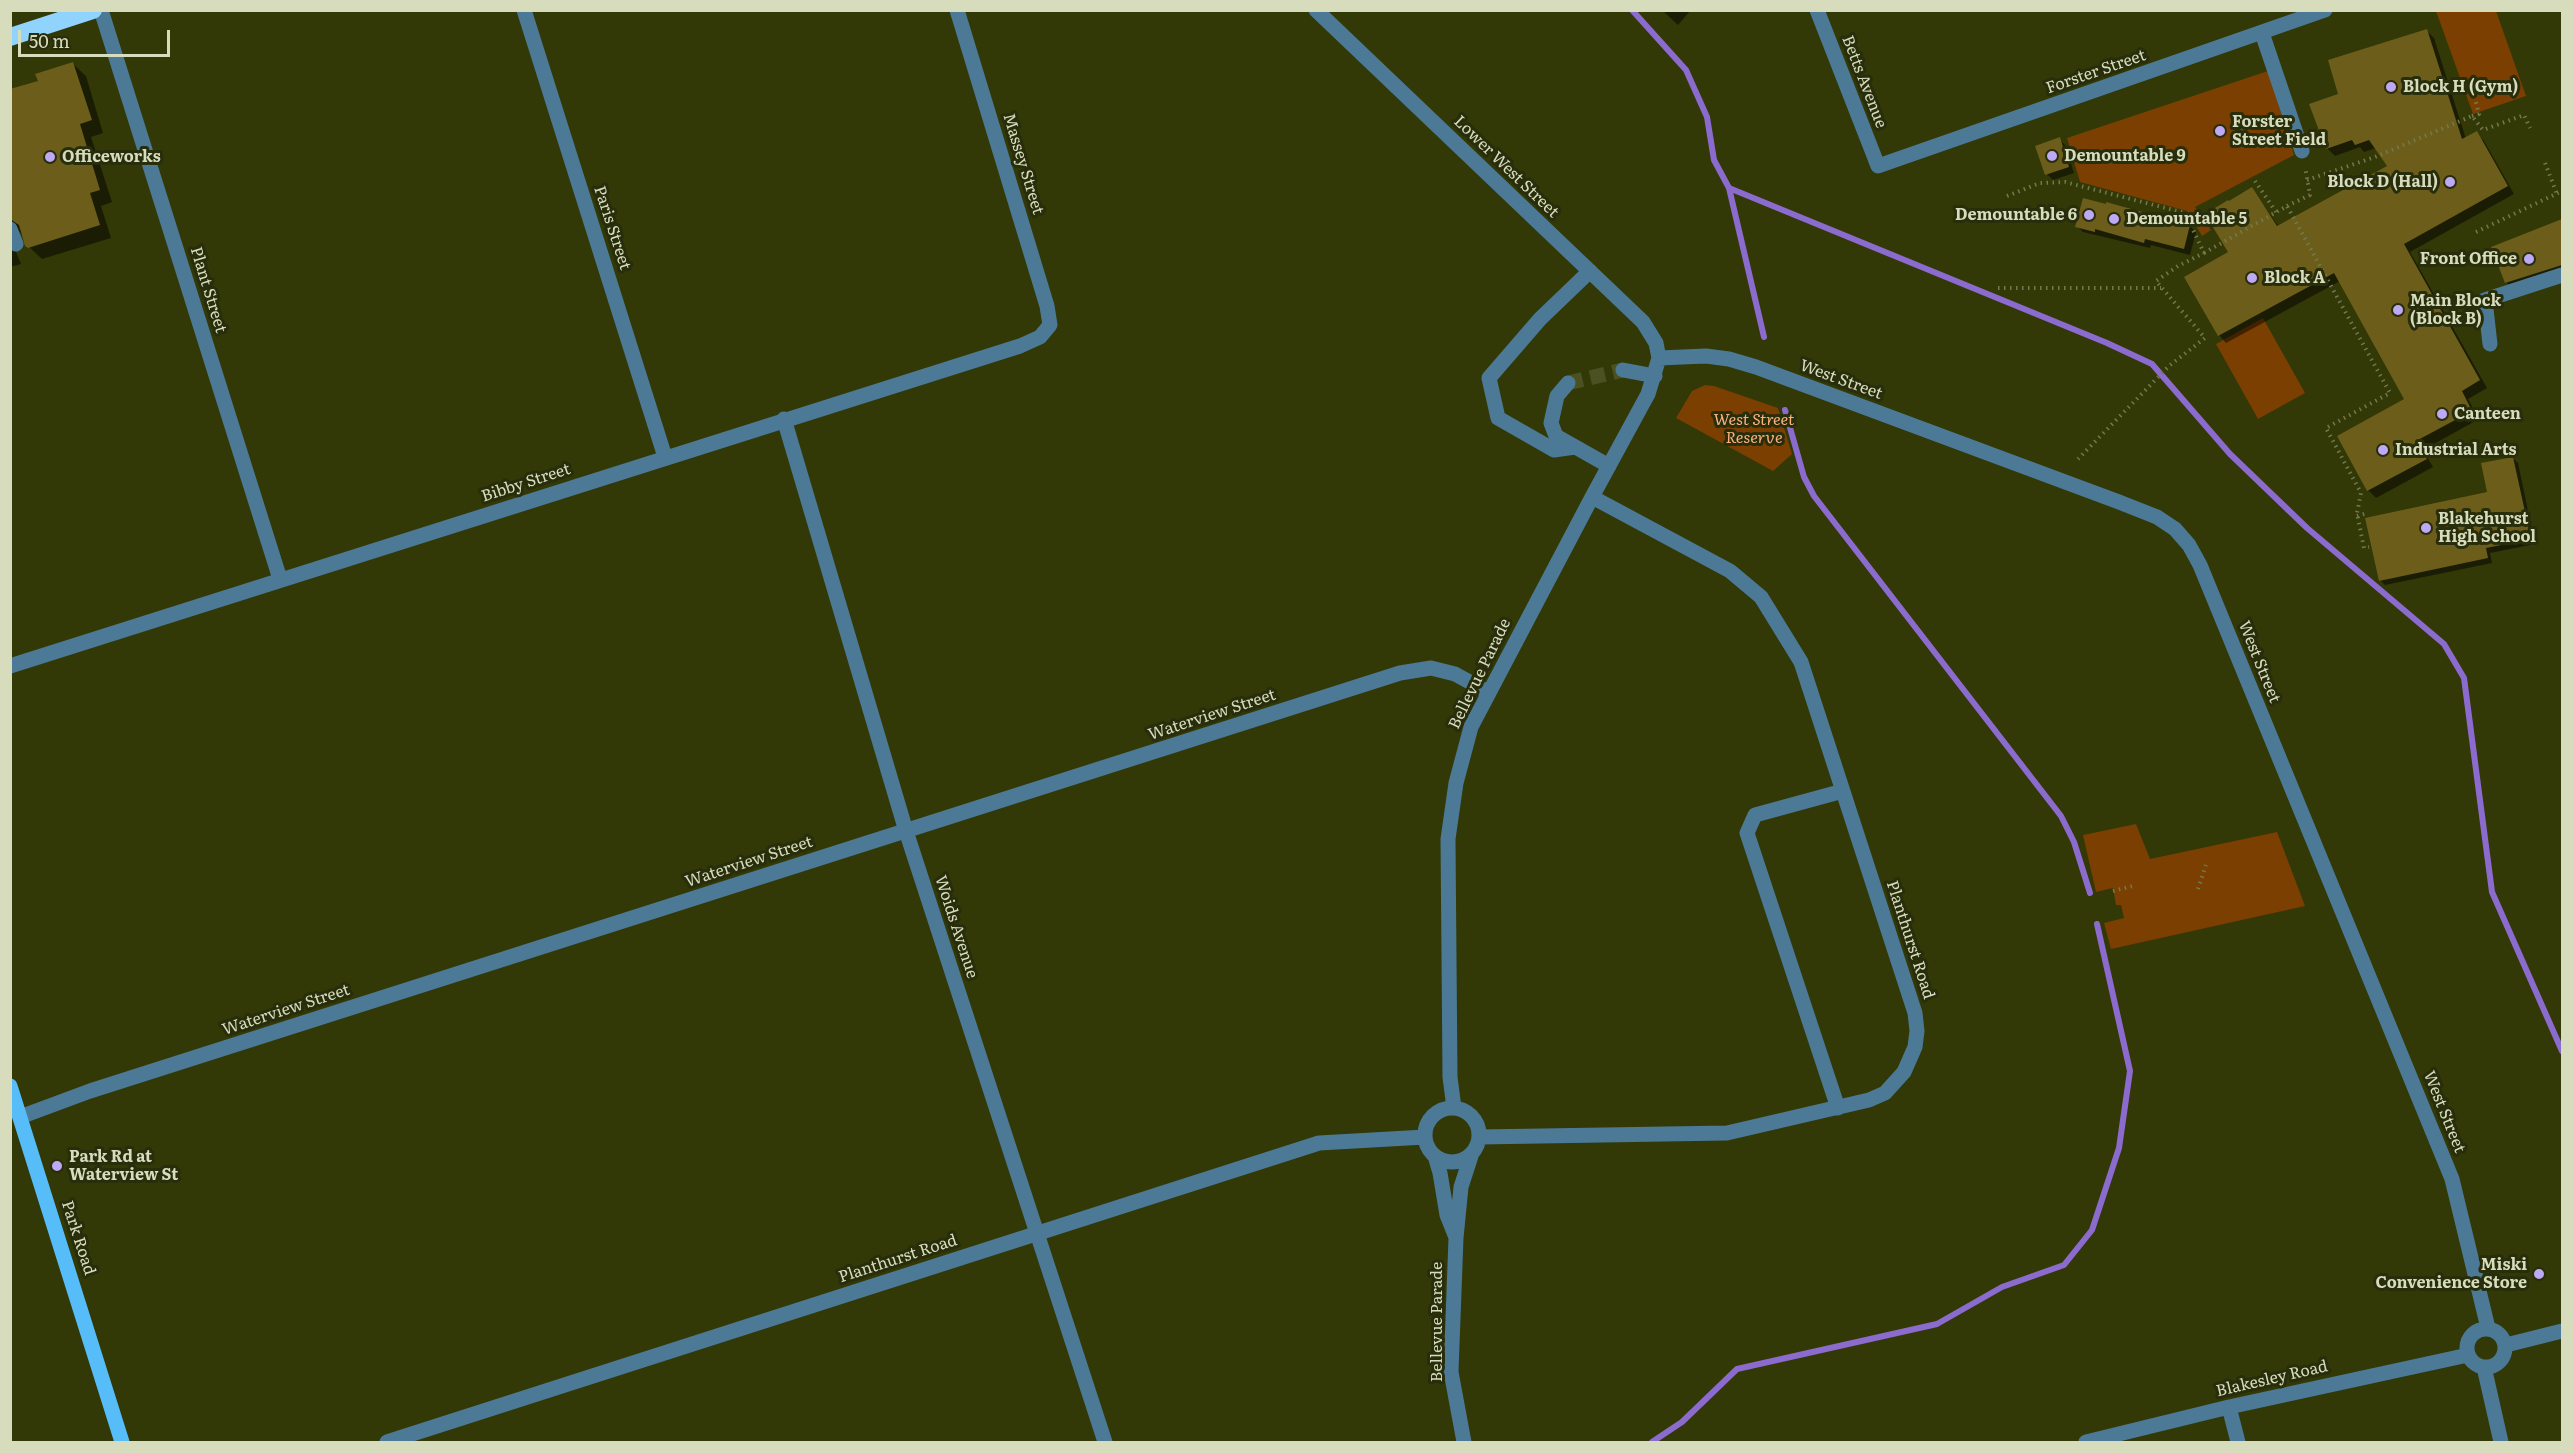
<!DOCTYPE html>
<html>
<head>
<meta charset="utf-8">
<style>
  body { margin:0 }
  #map { position:relative; width:2573px; height:1453px; overflow:hidden; background:#323806; font-family:Literata,serif }
  canvas { display:block }
  .frame { position:absolute; inset:0; border:12px solid #d6dcbc; pointer-events:none }
  .scale { position:absolute; left:18px; top:30px; width:152px; height:27px; box-sizing:border-box; border:3px solid #d6dcbc; border-top:0; padding-left:8px; font-size:18px; line-height:21px; white-space:nowrap; color:#d6dcbc; -webkit-text-stroke:4px #282d0c; paint-order:stroke }
</style>
</head>
<body>
<div id="map">
<canvas width="2573" height="1453"></canvas>
<div class="frame"></div>
<div class="scale">50 m</div>
</div>
<script>
const ctx = document.querySelector('canvas').getContext('2d');
ctx.lineJoin = 'round';
function fill(path, color) { ctx.fillStyle = color; ctx.fill(path, 'evenodd'); }
const poly = rows => new Path2D(rows.map(r => 'M' + r).join(''));
function strokePath(path, color, width, dash) { ctx.strokeStyle = color; ctx.lineWidth = width; ctx.lineCap = dash ? 'butt' : 'round'; ctx.setLineDash(dash || []); ctx.stroke(path); }
function write(font, color, halo, rows, align = 'center') {
  ctx.font = font + ' Literata,serif'; ctx.lineWidth = 6; ctx.setLineDash([]); ctx.textBaseline = 'middle'; ctx.strokeStyle = halo; ctx.fillStyle = color; for (const [text, x, y, turn = 0] of rows) {
    ctx.save(); ctx.translate(x, y); ctx.rotate((+turn || 0) * Math.PI / 180); ctx.textAlign = isNaN(turn) ? turn : align; if (halo) ctx.strokeText(text, 0, 0); ctx.fillText(text, 0, 0); ctx.restore();
  }
}
const green = poly([
  [2436,11,2496,11,2526,96,2473,114],
  [2268,71,2294,155,2195,207,2211,230,2202,236,2187,211,2080,182,2067,138],
  [2263,318,2305,393,2258,419,2216,344],
  [1705,385,1714,386,1778,408,1792,454,1773,471,1676,418,1692,391],
  [2136,824,2150,859,2277,832,2305,906,2111,949,2104,923,2124,918,2121,905,2116,905,2113,888,2096,892,2083,835]
]);
const shadow = poly([
  [1662,10,1691,10,1678,25],
  [2427,31,2434,38,2466,139,2477,133,2484,141,2514,194,2410,252,2487,388,2468,399,2479,419,2423,450,2433,467,2376,498,2368,490,2406,400,2340,281,2226,343,2219,335,2252,189,2279,227,2389,167,2376,148,2364,152,2360,147,2335,156,2327,148,2340,95],
  [73,64,86,76,103,133,91,137,112,202,101,206,111,238,42,259,27,245,20,232,12,242,21,264,10,267,10,91,40,82],
  [2059,139,2065,145,2074,173,2053,180,2047,174],
  [2562,221,2562,277,2516,292,2506,282,2493,248],
  [2077,226,2190,226,2196,232,2190,255,2151,245,2150,248,2083,232],
  [2513,458,2518,463,2535,544,2490,553,2492,563,2385,585,2380,580,2489,493]
]);
const stream = poly([
  [1632,10,1686,70,1707,117,1714,160,1729,188,1764,337],
  [1729,188,2107,343,2152,364,2230,454,2307,528,2444,644,2464,678,2492,892,2562,1051],
  [1785,410,1804,477,1814,496,2061,816,2074,842,2090,893],
  [1652,1442,1682,1422,1737,1369,1937,1324,2002,1287,2064,1265,2092,1230,2119,1148,2130,1071,2097,924]
]);
const building = poly([
  [2427,29,2462,139,2477,131,2508,186,2404,244,2480,380,2462,391,2472,411,2416,441,2427,459,2367,491,2337,436,2404,399,2334,273,2218,336,2184,277,2228,252,2205,214,2228,200,2229,201,2252,187,2277,226,2387,166,2369,140,2355,145,2352,140,2326,149,2309,104,2338,94,2328,60],
  [73,62,92,120,80,124,100,190,90,193,100,225,28,248,25,246,19,225,10,219,10,89,38,81,35,74],
  [2060,137,2069,167,2045,175,2035,146],
  [2083,198,2106,204,2106,202,2190,225,2184,249,2145,239,2144,243,2095,229,2095,232,2075,227],
  [2562,219,2562,265,2505,283,2491,247],
  [2513,457,2531,539,2486,548,2488,558,2379,581,2365,518,2487,492,2481,463]
]);
const minorTunnel = poly([
  [1568,383,1623,370]
]);
const path = poly([
  [2472,116,2479,114,2475,99],
  [2545,163,2557,194],
  [2307,180,2375,157,2472,116,2483,130,2524,115,2530,128],
  [2255,181,2276,212],
  [2007,196,2040,183,2065,182,2185,213,2204,253,2178,266,2156,281,2205,338,2169,366,2078,459],
  [2287,206,2310,195,2305,167],
  [2476,232,2562,191],
  [2204,253,2287,206,2390,393,2326,428,2361,493,2357,513,2364,548,2369,547],
  [1998,288,2161,288],
  [2357,516,2368,513],
  [2198,889,2206,865],
  [2113,891,2133,886]
]);
const minor = poly([
  [101,10,280,579],
  [524,10,665,457],
  [1316,10,1643,322,1656,343,1659,358,1648,394,1592,497,1471,727,1456,783,1448,839,1450,1077,1454,1108],
  [1817,10,1878,166,2325,10],
  [2262,33,2302,151],
  [10,229,16,244],
  [2490,344,2485,300,2562,275],
  [1659,358,1706,356,1729,359,1756,367,2119,502,2157,517,2175,529,2189,545,2200,565,2452,1179,2488,1328],
  [1623,370,1655,376],
  [1568,383,1557,396,1551,423,1556,436,1609,466],
  [784,419,906,831,1105,1442],
  [1575,447,1554,450,1498,418,1489,378,1540,319,1590,271],
  [10,666,1020,346,1040,337,1050,325,1047,306,957,10],
  [1838,1108,1747,833,1755,815,1843,791],
  '1425 1135a27 27 0 1 1 54 0a27 27 0 1 1-54 0Z',
  [20,1117,90,1091,1400,673,1431,668,1455,674,1488,692],
  [1479,1137,1727,1133,1869,1100,1885,1093,1904,1072,1915,1047,1917,1031,1915,1013,1801,662,1761,597,1730,571,1592,497],
  [1435,1156,1440,1173,1447,1215,1455,1235],
  '2467 1348a19 19 0 1 1 38 0a19 19 0 1 1-38 0Z',
  [2506,1345,2562,1331],
  [2484,1367,2501,1442],
  [2229,1407,2238,1442],
  [387,1442,1319,1143,1425,1137],
  [1464,1442,1451,1372,1456,1238,1461,1187,1472,1153],
  [2086,1442,2229,1407,2468,1355]
]);
const major = poly([
  [10,1086,122,1442]
]);
const highway = poly([
  [10,37,93,10]
]);
const markers = [
  [2391,87,6,"#bea9f4"],
  [2220,131,6,"#bea9f4"],
  [2052,156,6,"#bea9f4"],
  [50,157,6,"#bea9f4"],
  [2450,182,6,"#bea9f4"],
  [2089,215,6,"#bea9f4"],
  [2114,219,6,"#bea9f4"],
  [2529,259,6,"#bea9f4"],
  [2252,278,6,"#bea9f4"],
  [2398,310,6,"#bea9f4"],
  [2442,414,6,"#bea9f4"],
  [2383,450,6,"#bea9f4"],
  [2426,528,6,"#bea9f4"],
  [57,1166,6,"#bea9f4"],
  [2539,1274,6,"#bea9f4"]
];
const streetNames = [
  ["Forster Street",2096,72,-19],
  ["Betts Avenue",1864,82,69],
  ["Massey Street",1023,164,73],
  ["Lower West Street",1506,167,44],
  ["Paris Street",612,228,72],
  ["Plant Street",208,290,73],
  ["West Street",1841,380,20],
  ["Bibby Street",526,483,-18],
  ["West Street",2259,662,68],
  ["Bellevue Parade",1480,674,-64],
  ["Waterview Street",1212,715,-18],
  ["Waterview Street",749,862,-18],
  ["Woids Avenue",956,927,72],
  ["Planthurst Road",1910,940,72],
  ["Waterview Street",286,1010,-18],
  ["West Street",2444,1112,68],
  ["Park Road",78,1238,72],
  ["Planthurst Road",898,1259,-18],
  ["Bellevue Parade",1437,1322,-90],
  ["Blakesley Road",2272,1379,-13]
];
const poiNames = [
  ["Block H (Gym)",2403,87],
  ["Forster",2232,122],
  ["Street Field",2232,140],
  ["Demountable 9",2064,156],
  ["Officeworks",62,157],
  ["Block D (Hall)",2438,182,"right"],
  ["Demountable 6",2077,215,"right"],
  ["Demountable 5",2126,219],
  ["Front Office",2517,259,"right"],
  ["Block A",2264,278],
  ["Main Block",2410,301],
  ["(Block B)",2410,319],
  ["Canteen",2454,414],
  ["Industrial Arts",2395,450],
  ["Blakehurst",2438,519],
  ["High School",2438,537],
  ["Park Rd at",69,1157],
  ["Waterview St",69,1175],
  ["Miski",2527,1265,"right"],
  ["Convenience Store",2527,1283,"right"]
];
const parkNames = [
  ["West Street",1754,420],
  ["Reserve",1754,438]
];
fill(green, '#7b3f01');
fill(shadow, '#0007');
strokePath(stream, '#8c6bcf', 6);
fill(building, '#6c5e1a');
strokePath(minorTunnel, '#4b5121', 15, [15, 8]);
strokePath(path, '#73794e', 4, [1.5, 4.5]);
strokePath(minor, '#4b7996', 15);
strokePath(major, '#56bdf8', 15);
strokePath(highway, '#90d4fe', 18);
for (const [x, y, r, color] of markers) { const dot = new Path2D(); dot.arc(x, y, r, 0, 2 * Math.PI); ctx.fillStyle = color; ctx.fill(dot); strokePath(dot, '#282d0c', 2); }
write('16px', '#d6dcbc', '#282d0c', streetNames);
write('bold 16px', '#d6dcbc', '#282d0c', poiNames, 'left');
write('italic 16px', '#fbb37e', '#282d0c', parkNames);
</script>
</body>
</html>
